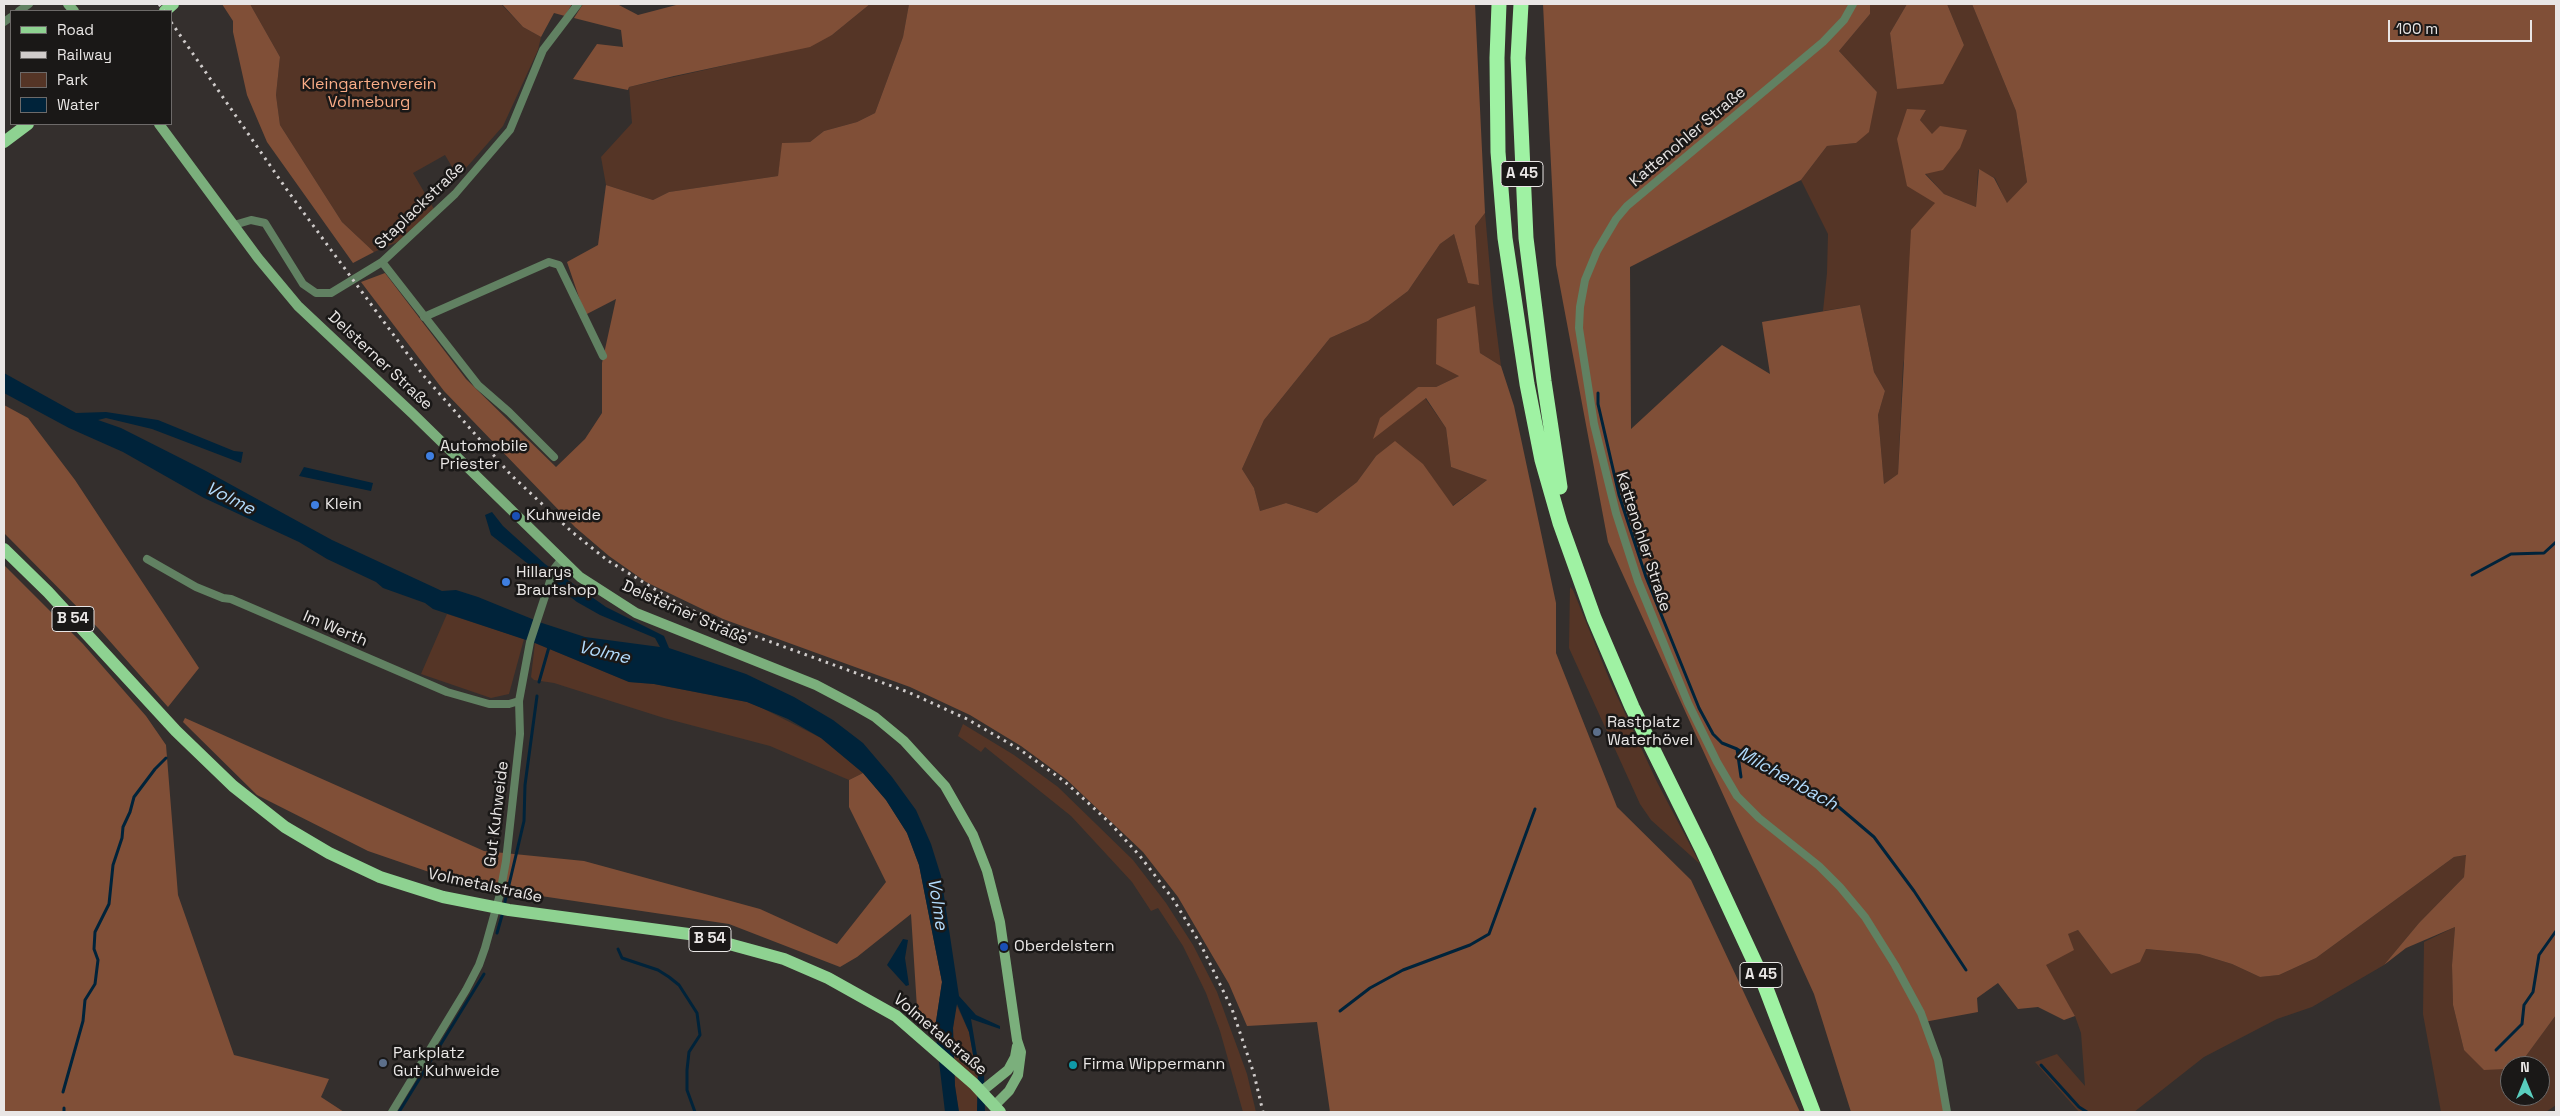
<!DOCTYPE html>
<html>
<head>
<meta charset="utf-8">
<style>
  body { margin:0 }
  #map { position:relative; width:2560px; height:1116px; overflow:hidden; background:#342f2d; font-family:"Space Grotesk",sans-serif }
  canvas { display:block }
  .frame { position:absolute; inset:0; border:5px solid #e9e6e5; pointer-events:none }
  .legend { position:absolute; left:10px; top:10px; width:162px; height:115px; box-sizing:border-box; background:#1a1817; border:1px solid #6d6a69; margin:0; padding:6px 9px; list-style:none; font-size:15px; color:#e9e6e5 }
  .legend li { display:flex; align-items:center; gap:10px; height:25px }
  .legend b { width:25px; border:1px solid #6d6a69 }
  .north { position:absolute; left:2500px; top:1056px; width:50px; height:50px; box-sizing:border-box; background:#1a1817; border:1px solid #6d6a69; border-radius:50%; rotate:0deg; font-size:14px; font-weight:700; line-height:20px; text-align:center; color:#e9e6e5 }
  .north::after { content:''; display:block; margin:auto; width:18px; height:22px; background:#59cebe; clip-path:polygon(50% 0,100% 100%,50% 72%,0 100%) }
  .scale { position:absolute; left:2388px; top:20px; width:144px; height:22px; box-sizing:border-box; border:2px solid #e9e6e5; border-top:0; padding-left:6px; font-size:15px; line-height:18px; white-space:nowrap; color:#e9e6e5; -webkit-text-stroke:4px #1a1817; paint-order:stroke }
</style>
</head>
<body>
<div id="map">
<canvas width="2560" height="1116"></canvas>
<div class="frame"></div>
<ul class="legend">
<li><b style="height:6px;background:#8ed291"></b>Road</li>
<li><b style="height:6px;background:#d0cccb"></b>Railway</li>
<li><b style="height:14px;background:#553526"></b>Park</li>
<li><b style="height:14px;background:#00233a"></b>Water</li>
</ul>
<div class="north">N</div>
<div class="scale">100 m</div>
</div>
<script>
const ctx = document.querySelector('canvas').getContext('2d');
ctx.lineJoin = 'round';
function fill(path, color) { ctx.fillStyle = color; ctx.fill(path, 'evenodd'); }
const poly = rows => new Path2D(rows.map(r => 'M' + r).join(''));
function strokePath(path, color, width, dash) { ctx.strokeStyle = color; ctx.lineWidth = width; ctx.lineCap = dash ? 'butt' : 'round'; ctx.setLineDash(dash || []); ctx.stroke(path); }
function write(font, color, halo, rows, align = 'center') {
  ctx.font = font + ' "Space Grotesk",sans-serif'; ctx.lineWidth = 5; ctx.setLineDash([]); ctx.textBaseline = 'middle'; ctx.strokeStyle = halo; ctx.fillStyle = color; for (const [text, x, y, turn = 0] of rows) {
    ctx.save(); ctx.translate(x, y); ctx.rotate((+turn || 0) * Math.PI / 180); ctx.textAlign = isNaN(turn) ? turn : align; if (halo) ctx.strokeText(text, 0, 0); ctx.fillText(text, 0, 0); ctx.restore();
  }
}
const green = poly([
  [250,4,501,4,523,27,541,37,538,50,503,126,458,177,445,155,413,173,434,209,405,239,374,252,342,222,280,125,276,95,280,57],
  [870,4,909,4,903,37,875,113,857,122,824,131,810,142,783,143,778,176,669,192,653,200,606,185,601,157,632,123,629,87,780,53,832,35],
  [1870,4,1907,4,1890,33,1897,89,1964,45,1947,4,1972,4,2016,111,2027,182,2007,204,1995,178,1978,170,1976,207,1944,194,1925,173,1932,135,1920,120,1926,110,1897,139,1935,203,1903,365,1898,474,1884,484,1878,415,1885,391,1874,372,1860,305,1823,311,1827,273,1828,234,1801,180,1827,146,1856,143,1877,92,1839,51,1870,14],
  [1485,213,1493,303,1501,366,1480,353,1474,306,1459,376,1436,387,1418,387,1374,437,1425,398,1446,428,1451,467,1487,480,1452,506,1423,465,1376,456,1357,482,1317,513,1286,503,1260,511,1254,488,1242,469,1264,420,1330,338,1368,321,1408,291,1440,244,1454,234,1468,282,1479,285,1475,226],
  [1570,587,1573,590,1610,681,1657,782,1700,864,1651,820,1640,804,1569,648],
  [447,614,524,639,509,694,491,698,421,674],
  [535,643,629,682,654,684,747,702,762,708,821,738,863,773,849,780,770,746,664,718,554,683,534,680,531,677],
  [963,724,1014,755,1058,787,1133,860,1166,903,1193,945,1217,992,1247,1074,1256,1112,1243,1112,1220,1031,1206,993,1183,946,1158,908,1151,911,1132,882,1071,816,985,747,981,752,958,736],
  [2467,855,2464,877,2419,923,2384,965,2312,1007,2277,1019,2204,1057,2134,1112,2079,1112,2035,1062,2057,1054,2085,1086,2081,1033,2075,1016,2045,965,2067,934,2078,930,2111,974,2145,949,2199,954,2232,964,2260,977,2279,975,2316,958,2454,857],
  [2455,927,2452,965,2453,1005,2464,1050,2505,1069,2510,1067,2510,1096,2540,1096,2540,1066,2512,1066,2523,1060,2556,1015,2556,1105,2546,1112,2441,1112,2423,1014,2424,942],
  [956,1004,969,1032,974,1060,978,1069,977,1112,959,1112,955,1086,953,1028]
]);
const forest = poly([
  [222,4,250,4,280,57,276,95,280,125,342,222,374,252,353,263,267,142,247,95,233,32,233,21],
  [502,4,572,4,565,16,554,13,541,37,523,27],
  [583,4,617,4,638,15,680,4,870,4,832,35,810,47,674,76,629,87,628,90,573,79,597,44,623,47,621,30,574,18],
  [909,4,1475,4,1485,213,1475,226,1479,285,1468,283,1454,234,1440,244,1408,291,1368,321,1330,338,1264,420,1242,469,1254,488,1260,511,1286,503,1317,513,1357,482,1376,456,1395,441,1423,464,1453,506,1487,480,1451,467,1446,428,1426,398,1373,439,1380,418,1418,387,1436,387,1459,376,1436,364,1437,319,1475,306,1480,353,1501,366,1514,406,1556,603,1556,653,1617,807,1691,880,1800,1112,1330,1112,1317,1022,1247,1026,1229,984,1178,897,1143,852,1066,779,1021,746,970,715,910,687,723,619,646,582,609,556,575,527,444,391,361,282,385,273,466,379,556,467,585,439,602,413,602,363,616,299,585,315,567,262,598,245,606,185,653,200,669,192,778,176,782,143,810,142,824,131,857,122,875,113,903,37],
  [1543,4,1870,4,1870,14,1839,51,1877,92,1869,132,1856,143,1827,146,1801,180,1630,267,1631,429,1722,345,1770,374,1762,322,1860,305,1874,372,1885,391,1878,415,1884,484,1898,474,1911,230,1935,203,1907,186,1897,139,1907,109,1926,110,1920,120,1932,134,1940,126,1967,130,1960,148,1943,170,1925,174,1944,194,1976,207,1979,169,1994,178,2007,203,2027,182,2016,111,1972,4,2556,4,2556,1015,2523,1060,2505,1069,2484,1070,2464,1050,2453,1005,2452,965,2455,927,2406,948,2384,965,2419,923,2464,877,2466,855,2454,857,2316,958,2279,975,2260,977,2232,964,2199,954,2146,949,2140,962,2111,974,2078,930,2068,934,2074,950,2046,965,2075,1016,2064,1020,2038,1007,2018,1009,1998,983,1977,998,1978,1012,1924,1022,1933,1044,1947,1112,1851,1112,1814,994,1608,542,1556,265],
  [1907,4,1947,4,1964,45,1943,84,1897,89,1890,33],
  [4,405,28,418,75,480,199,668,168,707,99,629,4,533],
  [4,565,83,644,146,716,166,745,178,895,234,1055,329,1079,321,1097,344,1112,4,1112],
  [185,718,484,851,584,861,760,909,837,944,886,882,849,807,849,780,863,773,886,800,907,833,919,865,942,982,935,1028,917,1008,911,914,857,957,840,967,729,924,467,885,368,851,257,795,183,722]
]);
const water = poly([
  [4,373,76,413,106,412,158,420,234,451,243,452,241,463,152,429,106,418,98,420,121,428,206,471,332,540,442,591,456,590,478,597,542,623,585,637,660,647,655,638,600,615,577,602,491,535,485,515,492,512,503,526,545,564,606,607,664,636,669,648,746,674,794,697,833,720,863,743,892,777,916,810,931,844,941,876,959,996,976,1015,1000,1026,1000,1029,971,1019,977,1055,984,1072,985,1112,977,1112,978,1069,974,1060,969,1032,957,1004,953,1028,955,1086,959,1112,945,1112,935,1028,942,982,919,865,907,833,886,800,863,773,821,738,788,719,747,702,654,684,629,682,535,643,433,609,425,603,383,588,376,582,327,559,299,542,204,498,123,452,69,428,4,393],
  [304,467,373,483,371,491,299,476],
  [903,939,908,940,905,958,909,985,906,986,887,965]
]);
const stream = poly([
  [1598,393,1598,404,1619,495,1646,577,1699,708,1713,734,1722,743,1737,749,1802,787,1811,796,1834,803,1874,837,1914,891,1966,970],
  [2472,575,2511,554,2544,553,2556,542],
  [539,682,549,647],
  [1737,749,1741,777],
  [504,906,524,821,525,785,537,696],
  [497,933,503,912],
  [618,949,622,958,658,970,669,977,679,985,697,1013,700,1035,689,1052,687,1070,687,1090,695,1112],
  [1340,1011,1370,988,1403,970,1470,945,1489,934,1535,809],
  [2496,1050,2522,1024,2524,1005,2533,992,2539,955,2556,931],
  [2041,1065,2079,1107,2087,1112],
  [63,1092,83,1021,85,1000,95,984,98,960,94,949,95,932,109,904,113,865,122,838,123,827,130,812,134,797,155,769,166,758],
  [64,1112,64,1108],
  [399,1112,484,974]
]);
const street = poly([
  [1853,4,1844,20,1823,42,1627,206,1616,219,1597,251,1585,280,1580,307,1579,328,1594,424,1616,513,1638,581,1688,703,1717,762,1737,796,1759,818,1819,866,1840,887,1865,917,1895,965,1921,1013,1938,1060,1947,1112],
  [19,11,29,4],
  [4,22,11,17],
  [234,225,251,220,265,223,303,284,316,293,331,293,382,262,455,194,510,130,543,50,578,4],
  [382,262,478,385,509,412,554,457],
  [424,317,549,262,559,265,603,356],
  [147,559,196,587,223,598,231,599,447,692,489,704,509,704,519,701],
  [392,1112,466,990,479,965,485,948,500,894,506,861,520,734,519,701,530,642,554,569,561,560]
]);
const secondary = poly([
  [68,4,74,11],
  [159,124,258,258,298,306,413,414,580,577,636,613,816,685,854,705,875,717,904,741,945,786,973,835,987,871,1000,922,1017,1040,1021,1052,1018,1075,1009,1091,995,1105],
  [982,1091,1008,1070,1015,1057,1017,1046]
]);
const primary = poly([
  [165,11,173,4],
  [4,142,28,124],
  [4,549,48,592,176,731,233,786,285,827,329,853,380,877,443,897,509,910,696,935,784,959,828,978,896,1016,974,1084,1000,1112]
]);
const highway = poly([
  [1499,4,1497,58,1498,152,1505,238,1527,384,1542,460,1560,523,1594,618,1632,707,1703,851,1762,978,1813,1112],
  [1521,4,1518,58,1526,238,1544,381,1560,487]
]);
const rail = poly([
  [159,4,164,11],
  [171,22,287,190,423,375,511,475,571,531,607,560,684,607,760,638,908,692,967,719,1019,749,1064,781,1109,822,1140,856,1173,899,1201,945,1232,1009,1254,1074,1263,1112]
]);
const markers = [
  [430,456,5,"#3f7fe0"],
  [315,505,5,"#3f7fe0"],
  [516,516,5,"#1a4fb4"],
  [506,582,5,"#3f7fe0"],
  [1597,732,5,"#5c6f8a"],
  [1004,947,5,"#1a4fb4"],
  [383,1063,5,"#5c6f8a"],
  [1073,1065,5,"#0f9aa8"]
];
const shields = [
  [1522,174,42],
  [73,619,42],
  [710,939,42],
  [1761,975,42]
];
const shieldNames = [
  ["A 45",1522,174],
  ["B 54",73,619],
  ["B 54",710,939],
  ["A 45",1761,975]
];
const parkNames = [
  ["Kleingartenverein",369,85],
  ["Volmeburg",369,103]
];
const streetNames = [
  ["Kattenohler Straße",1688,137,-40],
  ["Staplackstraße",420,206,-44],
  ["Delsterner Straße",380,361,43],
  ["Kattenohler Straße",1643,542,72],
  ["Delsterner Straße",685,613,24],
  ["Im Werth",335,629,23],
  ["Gut Kuhweide",497,814,-83],
  ["Volmetalstraße",485,886,12],
  ["Volmetalstraße",940,1035,40]
];
const poiNames = [
  ["Automobile",440,447],
  ["Priester",440,465],
  ["Klein",325,505],
  ["Kuhweide",526,516],
  ["Hillarys",516,573],
  ["Brautshop",516,591],
  ["Rastplatz",1607,723],
  ["Waterhövel",1607,741],
  ["Oberdelstern",1014,947],
  ["Parkplatz",393,1054],
  ["Gut Kuhweide",393,1072],
  ["Firma Wippermann",1083,1065]
];
const waterNames = [
  ["Volme",230,499,27],
  ["Volme",604,653,13],
  ["Milchenbach",1787,779,29],
  ["Volme",937,904,81]
];
fill(green, '#553526');
fill(forest, '#804f37');
fill(water, '#00233a');
strokePath(stream, '#00233a', 3);
strokePath(street, '#618162', 8);
strokePath(secondary, '#7baf7c', 10);
strokePath(primary, '#8ed291', 12);
strokePath(highway, '#9ff2a3', 15);
strokePath(rail, '#d0cccb', 3, [2.5, 5]);
for (const [x, y, r, color] of markers) { const dot = new Path2D(); dot.arc(x, y, r, 0, 2 * Math.PI); ctx.fillStyle = color; ctx.fill(dot); strokePath(dot, '#1a1817', 2); }
for (const [x, y, w] of shields) { const box = new Path2D(); box.roundRect(x - w / 2, y - 12.5, w, 25, 4); ctx.fillStyle = '#1a1817'; ctx.fill(box); strokePath(box, '#e9e6e5', 1); }
write('bold 15px', '#e9e6e5', null, shieldNames);
write('16px', '#faad87', '#1a1817', parkNames);
write('16px', '#e9e6e5', '#1a1817', streetNames);
write('16px', '#e9e6e5', '#1a1817', poiNames, 'left');
write('italic 18px', '#b1dafb', '#1a1817', waterNames);
</script>
</body>
</html>
